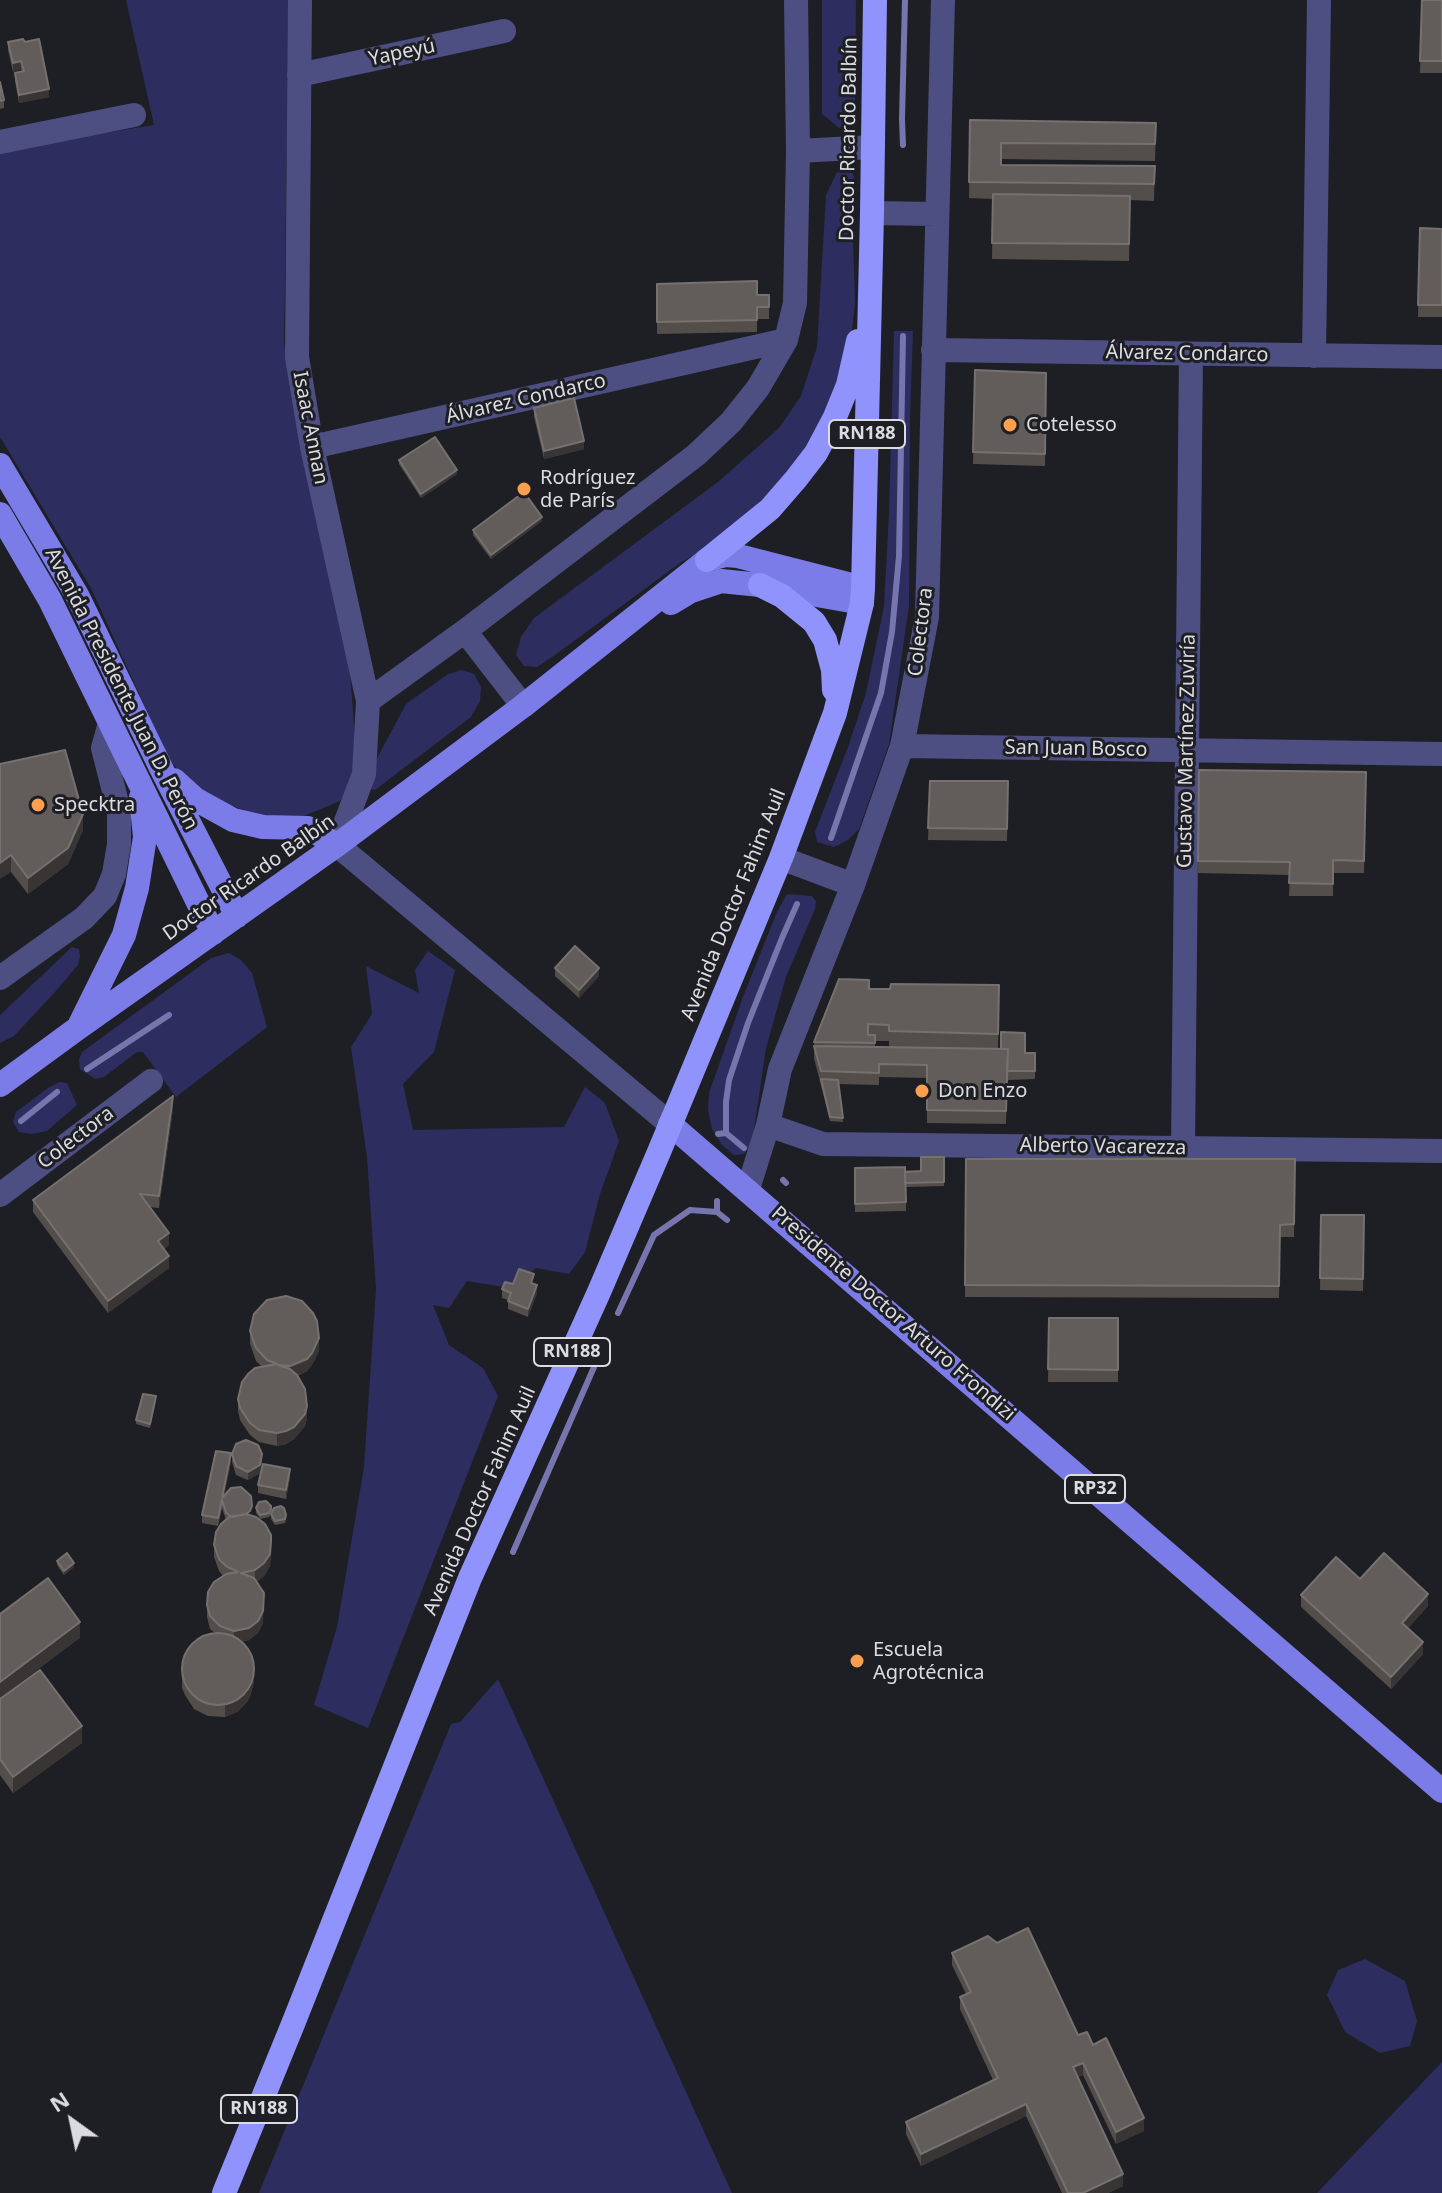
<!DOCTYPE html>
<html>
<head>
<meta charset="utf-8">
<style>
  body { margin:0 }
  #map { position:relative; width:1442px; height:2193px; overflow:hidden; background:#1e1f25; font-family:"Noto Sans",sans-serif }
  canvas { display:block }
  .north { position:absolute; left:32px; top:2081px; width:80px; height:80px; -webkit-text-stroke:6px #1e1f25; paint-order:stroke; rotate:327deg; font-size:22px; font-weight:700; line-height:32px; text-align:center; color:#dcdce0 }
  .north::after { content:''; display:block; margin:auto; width:28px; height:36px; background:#dcdce0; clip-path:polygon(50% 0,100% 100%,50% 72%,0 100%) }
</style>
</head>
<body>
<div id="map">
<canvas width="1442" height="2193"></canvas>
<div class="north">N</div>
</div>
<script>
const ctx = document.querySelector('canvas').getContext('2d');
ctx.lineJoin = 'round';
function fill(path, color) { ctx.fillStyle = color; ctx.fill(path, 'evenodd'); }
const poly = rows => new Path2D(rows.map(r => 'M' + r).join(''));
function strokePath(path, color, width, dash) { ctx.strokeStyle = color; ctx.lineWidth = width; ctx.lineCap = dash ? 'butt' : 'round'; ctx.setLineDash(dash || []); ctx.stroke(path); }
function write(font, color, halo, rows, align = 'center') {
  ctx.font = font + ' "Noto Sans",sans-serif'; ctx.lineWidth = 6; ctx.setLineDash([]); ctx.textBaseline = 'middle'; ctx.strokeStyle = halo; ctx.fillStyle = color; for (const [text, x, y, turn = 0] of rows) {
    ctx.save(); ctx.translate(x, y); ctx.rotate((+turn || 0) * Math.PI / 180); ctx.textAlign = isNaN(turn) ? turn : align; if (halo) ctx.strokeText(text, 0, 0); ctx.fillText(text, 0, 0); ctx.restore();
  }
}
const green = poly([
  [126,0,289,0,284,343,349,660,355,737,354,783,340,801,304,816,261,816,221,802,192,784,169,760,92,590,0,437,0,150,154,125],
  [822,0,856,0,855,103,852,116,845,125,839,128,822,114],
  [845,168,852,172,855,180,853,239,855,303,852,329,841,371,826,411,808,444,787,476,720,539,680,563,555,655,537,667,524,666,516,655,521,637,534,618,718,482,779,428,801,396,817,347,826,195,837,172],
  [894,331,913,331,910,417,909,606,889,744,859,829,848,840,834,847,817,842,815,832,848,747,866,693,884,606,889,513],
  [462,670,474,674,481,687,480,701,471,717,375,790,369,789,375,762,406,704,448,674],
  [787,894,812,896,816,901,815,909,786,977,766,1048,752,1143,744,1154,734,1155,722,1145,712,1129,708,1110,709,1093,743,997,777,912],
  [72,947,79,949,80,956,78,965,55,992,14,1036,0,1043,0,1015],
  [428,951,455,970,434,1052,403,1084,413,1130,564,1127,585,1087,605,1103,619,1141,600,1194,585,1252,569,1274,536,1268,510,1288,467,1281,449,1308,433,1305,449,1345,483,1368,498,1396,368,1728,314,1705,337,1627,364,1467,376,1289,367,1157,351,1047,372,1014,366,966,419,993,415,970],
  [229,953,241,960,252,973,267,1027,176,1097,143,1052,137,1052,104,1077,95,1079,80,1069,79,1059,82,1052,211,958],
  [59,1082,67,1083,77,1105,47,1131,32,1134,19,1132,13,1122,16,1112,48,1088],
  [498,1679,732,2193,259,2193,451,1724,460,1722],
  [1365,1959,1405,1981,1417,2021,1410,2046,1380,2053,1345,2032,1327,1995,1338,1970],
  [1442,2062,1442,2193,1317,2193]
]);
const stream = poly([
  [903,145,902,119,905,0],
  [831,838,881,693,892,632,899,556,903,336],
  [87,1069,169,1015],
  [21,1121,57,1092],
  [726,1133,744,1148],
  [718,1134,726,1133,726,1102,729,1080,748,1023,782,938,797,904],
  [783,1180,786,1183],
  [717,1201,717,1212,727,1220],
  [618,1313,654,1235,690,1210,717,1212],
  [513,1552,605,1342]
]);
const minor = poly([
  [300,0,297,357,312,447,368,701,364,774,337,845,670,1124],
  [299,75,504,31],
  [0,142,134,115],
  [798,151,873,147],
  [872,213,937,214],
  [933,350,1442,357],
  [1314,356,1319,0],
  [312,447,786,340],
  [465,631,523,706],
  [368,701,465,631,696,455,731,422,758,388,786,340,795,303,798,151,796,0],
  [902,746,1442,754],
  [781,858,853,885],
  [0,978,84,918,105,896,114,874,119,844,119,811,103,748,110,723],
  [768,1125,823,1144,1442,1151],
  [1183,1148,1191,354],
  [748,1189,768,1125,780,1069,853,885,902,746,927,617,943,0],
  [0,1195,151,1081]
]);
const major = poly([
  [0,465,77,595,161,768,237,916],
  [0,514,50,600,213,933],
  [671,603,691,591,721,581,760,585,862,603],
  [174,780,195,799,233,820,263,827,308,828,337,845],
  [80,1024,124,935,137,888,145,837,141,797],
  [0,1085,78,1028,337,845,523,706,707,560,726,555,738,556,863,588],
  [670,1124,1442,1791]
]);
const highway = poly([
  [707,560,770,509,796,479,816,453,835,417,848,385,858,341],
  [760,585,782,596,814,622,825,640,833,670,834,690],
  [224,2193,293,2024,470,1578,599,1292,659,1152,781,858,835,713,862,603,863,588,872,213,875,0]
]);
const wall = poly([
  [1422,0,1442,0,1442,73,1420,73],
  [8,42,49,97,19,103,15,81,15,73,22,72,21,69,13,72,8,50],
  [0,82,4,100,4,108,0,109],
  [970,120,1156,123,1155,161,1001,159,1001,165,1155,166,1154,201,1130,200,1129,261,992,259,993,199,969,198],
  [1420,228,1442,229,1442,317,1418,317],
  [657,284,757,295,769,295,769,319,757,319,757,332,657,334],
  [975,370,1046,373,1045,466,973,464],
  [534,408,584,449,544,459,534,417],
  [399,460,457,474,421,498,399,464],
  [542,521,491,559,473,535,473,530],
  [0,764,83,830,68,864,28,894,11,872],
  [1199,770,1366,772,1364,873,1333,873,1333,896,1289,896,1290,875,1198,873],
  [930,781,1008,781,1007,841,928,840],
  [555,968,599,976,579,998,555,976],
  [999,985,998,1049,1025,1053,1035,1053,1035,1079,1007,1080,1006,1124,927,1123,927,1078,879,1077,879,1085,838,1084,843,1122,830,1121,814,1058,814,1042,869,989,890,989],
  [875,1041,889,1041,889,1047,875,1047],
  [173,1109,159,1208,150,1207,169,1245,164,1249,169,1268,108,1313,33,1212,33,1200],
  [944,1157,944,1186,906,1187,906,1211,855,1212,855,1169,921,1171],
  [966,1159,1295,1159,1294,1237,1280,1237,1279,1298,965,1297],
  [1321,1215,1364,1215,1363,1291,1320,1290],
  [534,1283,537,1293,528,1317,508,1309,508,1300,502,1298,502,1289,513,1284],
  [1049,1318,1118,1318,1118,1382,1048,1382],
  [250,1331,319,1351,312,1365,307,1371,297,1376,307,1418,305,1426,294,1439,286,1444,277,1446,259,1442,250,1435,240,1420,238,1411,238,1399,262,1367,256,1361,250,1344],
  [156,1400,150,1428,136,1424,136,1420],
  [232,1454,262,1462,260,1473,248,1480,236,1475,232,1462],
  [231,1462,224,1495,271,1554,270,1566,264,1576,256,1582,263,1623,258,1633,249,1640,241,1642,254,1682,251,1693,248,1701,237,1712,225,1717,208,1716,194,1709,185,1695,182,1688,182,1676,215,1633,210,1629,207,1617,207,1605,223,1576,219,1571,214,1557,214,1545,226,1520,222,1508,218,1526,202,1523,202,1515],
  [290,1477,286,1499,258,1493,258,1485],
  [256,1508,271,1514,269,1517,260,1519,256,1513],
  [271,1514,286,1519,285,1523,275,1525,271,1519],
  [57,1561,74,1567,64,1575,57,1565],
  [1360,1579,1428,1606,1408,1628,1423,1654,1391,1689,1301,1607,1301,1595],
  [0,1699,82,1743,13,1793,0,1775],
  [952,1953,1093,2045,1144,2131,1116,2144,1083,2075,1078,2077,1123,2186,1108,2193,1062,2193,1026,2116,921,2166,906,2134,906,2122,993,2080,960,2009,960,1997,966,1994,952,1965]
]);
const shadedWall = poly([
  [21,61,21,69,13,72,13,63],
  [49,89,49,97,19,103,19,95],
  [584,441,584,449,544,459,544,451],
  [457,470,457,474,421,498,421,494],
  [542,517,542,521,491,559,491,555],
  [83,814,83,830,68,864,28,894,28,878],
  [11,855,11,872,0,879,0,863],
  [599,968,599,976,579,998,579,990],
  [173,1096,173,1109,159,1208,159,1196],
  [169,1233,169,1245,158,1253,158,1241],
  [169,1256,169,1268,108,1313,108,1301],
  [537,1285,537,1293,528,1317,528,1309],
  [319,1338,319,1351,312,1365,307,1371,290,1378,290,1366],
  [307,1406,307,1418,305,1426,294,1439,286,1444,277,1446,277,1433],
  [231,1453,231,1462,223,1503,222,1498],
  [262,1454,262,1462,260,1473,248,1480,248,1472],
  [290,1469,290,1477,286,1499,286,1490],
  [271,1542,270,1566,264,1576,255,1582,255,1570],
  [74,1563,74,1567,64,1575,64,1571],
  [264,1593,263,1623,258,1633,249,1640,234,1643,234,1631],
  [1428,1594,1428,1606,1402,1635,1402,1623],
  [80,1622,80,1638,0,1698,0,1682],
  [1423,1642,1423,1654,1391,1689,1391,1677],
  [254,1670,254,1682,248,1701,237,1712,225,1717,225,1705],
  [82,1726,82,1743,13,1793,13,1777],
  [1083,2063,1083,2075,1073,2079,1073,2067],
  [1026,2104,1026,2116,921,2166,921,2154],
  [1144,2118,1144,2131,1116,2144,1116,2132],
  [1123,2174,1123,2186,1108,2193,1083,2193]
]);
const building = poly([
  [1422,0,1442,0,1442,61,1420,61,1422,0],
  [23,39,25,42,39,39,49,89,19,95,15,73,24,71,21,61,13,63,8,42,23,39],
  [0,82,4,100,0,101,0,82],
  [970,120,1156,123,1155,144,1001,143,1001,165,1155,166,1154,184,969,182,970,120],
  [993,194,1130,196,1129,244,992,243,993,194],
  [1420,228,1442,229,1442,305,1418,305,1420,228],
  [757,281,757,295,769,295,769,307,757,307,757,320,657,322,657,284,757,281],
  [975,370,1046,373,1045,454,973,452,975,370],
  [574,398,584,441,544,451,534,408,574,398],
  [435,437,457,470,421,494,399,460,435,437],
  [524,492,542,517,491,555,473,530,524,492],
  [65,750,83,814,68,848,28,878,11,855,0,863,0,764,65,750],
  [1199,770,1366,772,1364,861,1333,860,1333,884,1289,883,1290,862,1198,861,1199,770],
  [930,781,1008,781,1007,829,928,828,930,781],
  [575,946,599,968,579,990,555,968,575,946],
  [839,979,869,980,869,989,890,989,891,984,999,985,998,1034,889,1031,889,1025,868,1024,868,1035,875,1035,875,1043,814,1042,839,979],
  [1001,1032,1025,1033,1025,1053,1035,1053,1035,1071,1007,1071,1008,1049,1001,1049,1001,1032],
  [814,1046,1008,1049,1006,1111,927,1110,927,1065,879,1064,879,1073,821,1071,814,1046],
  [821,1079,838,1080,843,1118,830,1117,821,1079],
  [173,1096,159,1196,140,1194,169,1233,158,1241,169,1256,108,1301,33,1200,173,1096],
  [921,1157,944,1157,944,1182,905,1183,905,1172,921,1171,921,1157],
  [966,1159,1295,1159,1294,1224,1280,1225,1279,1286,965,1285,966,1159],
  [905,1167,906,1202,855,1204,855,1168,905,1167],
  [1321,1215,1364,1215,1363,1279,1320,1278,1321,1215],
  [519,1269,534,1274,531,1283,537,1285,528,1309,508,1301,511,1293,502,1289,505,1282,513,1284,519,1269],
  [286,1296,302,1301,313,1313,317,1321,319,1338,312,1353,307,1359,290,1366,278,1365,290,1369,297,1375,305,1389,307,1406,305,1414,294,1427,286,1431,277,1433,259,1430,250,1423,240,1408,238,1399,242,1382,248,1374,255,1368,277,1364,267,1360,256,1348,250,1331,254,1314,267,1300,286,1296],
  [1049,1318,1118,1318,1118,1370,1048,1369,1049,1318],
  [143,1394,156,1396,150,1424,136,1420,143,1394],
  [246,1440,258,1445,262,1454,260,1465,248,1472,236,1466,232,1454,236,1444,246,1440],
  [216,1451,231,1453,222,1498,231,1488,241,1487,251,1496,252,1506,250,1511,246,1514,232,1517,226,1513,222,1500,218,1518,202,1515,216,1451],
  [263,1464,290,1469,286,1490,258,1485,263,1464],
  [266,1501,271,1506,271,1509,269,1513,260,1515,256,1508,259,1502,266,1501],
  [281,1506,284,1508,286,1515,285,1519,275,1521,271,1514,274,1508,281,1506],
  [246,1514,256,1517,265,1524,271,1535,271,1542,270,1554,264,1563,255,1570,241,1573,254,1578,264,1593,263,1611,258,1621,249,1628,234,1631,220,1626,210,1616,207,1605,208,1592,214,1582,226,1574,238,1572,226,1566,219,1559,214,1545,216,1532,221,1524,229,1517,246,1514],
  [67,1553,74,1563,64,1571,57,1561,67,1553],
  [1384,1553,1428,1594,1402,1623,1423,1642,1391,1677,1301,1595,1336,1557,1360,1579,1384,1553],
  [48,1578,80,1622,0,1682,0,1614,48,1578],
  '182 1669a36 36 0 1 1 72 0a36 36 0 1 1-72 0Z',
  [40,1670,82,1726,13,1777,0,1759,0,1699,40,1670],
  [1028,1928,1078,2035,1087,2032,1093,2045,1106,2038,1144,2118,1116,2132,1083,2063,1073,2067,1123,2174,1083,2193,1068,2193,1026,2104,921,2154,906,2122,998,2078,960,1997,971,1992,952,1953,988,1936,997,1943,1028,1928]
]);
const markers = [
  [1010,425,8,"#f99f4d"],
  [524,489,8,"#f99f4d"],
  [38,805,8,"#f99f4d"],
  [922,1091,8,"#f99f4d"],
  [857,1661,8,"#f99f4d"]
];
const shields = [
  [867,434,76],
  [572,1352,76],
  [1095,1489,60],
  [259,2109,76]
];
const shieldNames = [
  ["RN188",867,434],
  ["RN188",572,1352],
  ["RP32",1095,1489],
  ["RN188",259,2109]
];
const streetNames = [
  ["Yapeyú",402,53,-12],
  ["Doctor Ricardo Balbín",849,139,-89],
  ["Álvarez Condarco",1187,354,1],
  ["Álvarez Condarco",526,399,-13],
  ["Isaac Annan",310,428,79],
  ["Colectora",921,632,-83],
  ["Avenida Presidente Juan D. Perón",121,689,63],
  ["San Juan Bosco",1076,749,1],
  ["Gustavo Martínez Zuviría",1187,751,-89],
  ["Doctor Ricardo Balbín",249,878,-35],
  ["Avenida Doctor Fahim Auil",734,905,-68],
  ["Colectora",76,1138,-37],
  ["Alberto Vacarezza",1103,1147,1],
  ["Presidente Doctor Arturo Frondizi",893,1314,41],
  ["Avenida Doctor Fahim Auil",480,1501,-66]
];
const poiNames = [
  ["Cotelesso",1026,425],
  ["Rodríguez",540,478],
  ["de París",540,501],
  ["Specktra",54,805],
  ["Don Enzo",938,1091],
  ["Escuela",873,1650],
  ["Agrotécnica",873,1673]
];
fill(green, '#2d2d5f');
strokePath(stream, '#7675ae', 6);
strokePath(minor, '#4d4f83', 24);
strokePath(major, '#7b7ce8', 24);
strokePath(highway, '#9093fb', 24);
fill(wall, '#534e49');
fill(shadedWall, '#383534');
fill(building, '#625d5a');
strokePath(building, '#75716f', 2);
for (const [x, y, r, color] of markers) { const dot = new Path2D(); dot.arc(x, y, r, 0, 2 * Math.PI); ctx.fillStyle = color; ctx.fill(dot); strokePath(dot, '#1e1f25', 3); }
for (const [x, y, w] of shields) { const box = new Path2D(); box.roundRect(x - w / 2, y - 14, w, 28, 6); ctx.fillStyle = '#1e1f25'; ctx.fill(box); strokePath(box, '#dcdce0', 2); }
write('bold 18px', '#dcdce0', null, shieldNames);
write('20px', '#dcdce0', '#1e1f25', streetNames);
write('20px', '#dcdce0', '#1e1f25', poiNames, 'left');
</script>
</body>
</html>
